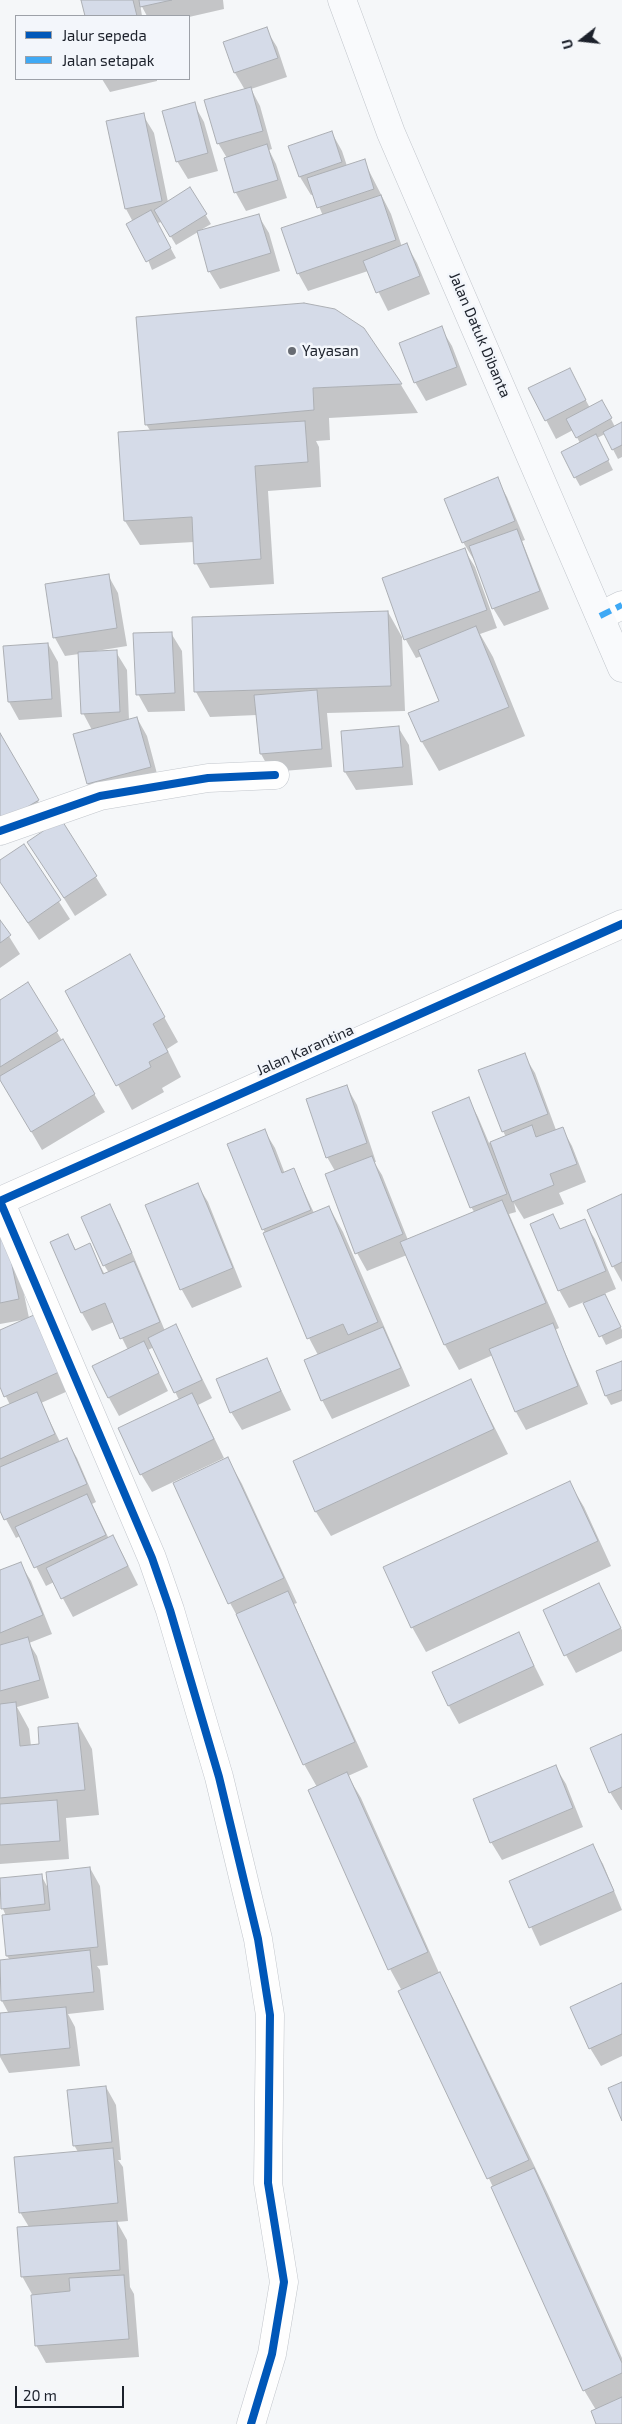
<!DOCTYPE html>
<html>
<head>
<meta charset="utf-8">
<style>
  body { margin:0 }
  #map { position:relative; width:622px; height:2424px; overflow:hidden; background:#f5f7f9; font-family:"Exo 2",sans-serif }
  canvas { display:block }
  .legend { position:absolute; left:15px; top:15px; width:175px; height:65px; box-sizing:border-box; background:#f3f6fb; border:1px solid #9da1a8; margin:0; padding:6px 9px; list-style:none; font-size:15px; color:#1c212b }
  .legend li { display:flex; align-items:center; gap:10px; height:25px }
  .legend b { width:25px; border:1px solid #9da1a8 }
  .north { position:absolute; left:557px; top:15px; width:50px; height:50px; -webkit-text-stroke:4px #f3f6fb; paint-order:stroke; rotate:254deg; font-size:14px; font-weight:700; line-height:20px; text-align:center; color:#1c212b }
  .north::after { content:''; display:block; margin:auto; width:18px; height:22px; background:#1c212b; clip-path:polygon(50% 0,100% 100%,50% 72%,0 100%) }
  .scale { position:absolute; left:15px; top:2386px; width:109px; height:22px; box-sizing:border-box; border:2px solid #1c212b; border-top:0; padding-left:6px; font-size:15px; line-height:18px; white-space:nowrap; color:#1c212b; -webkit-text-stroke:4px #f3f6fb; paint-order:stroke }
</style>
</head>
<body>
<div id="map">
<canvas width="622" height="2424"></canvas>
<ul class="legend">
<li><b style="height:6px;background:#0057b8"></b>Jalur sepeda</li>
<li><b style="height:6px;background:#3fa9f5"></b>Jalan setapak</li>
</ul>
<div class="north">U</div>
<div class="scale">20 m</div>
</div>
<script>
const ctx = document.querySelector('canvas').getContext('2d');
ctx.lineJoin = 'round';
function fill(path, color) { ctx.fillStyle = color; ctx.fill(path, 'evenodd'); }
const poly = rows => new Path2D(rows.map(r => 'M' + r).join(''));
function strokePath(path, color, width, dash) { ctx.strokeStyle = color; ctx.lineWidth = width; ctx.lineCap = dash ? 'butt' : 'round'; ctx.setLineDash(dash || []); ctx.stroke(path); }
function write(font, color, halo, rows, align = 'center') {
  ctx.font = font + ' "Exo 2",sans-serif'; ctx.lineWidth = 5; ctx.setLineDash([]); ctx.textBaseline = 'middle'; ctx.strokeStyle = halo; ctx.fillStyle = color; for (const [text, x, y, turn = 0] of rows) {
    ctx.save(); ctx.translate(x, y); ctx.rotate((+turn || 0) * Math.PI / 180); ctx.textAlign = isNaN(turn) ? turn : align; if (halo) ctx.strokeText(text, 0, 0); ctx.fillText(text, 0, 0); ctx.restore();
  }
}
const shadow = poly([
  [82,0,223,0,224,9,189,17,147,16,140,3,142,16,86,16],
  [266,29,277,47,287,77,251,89,260,106,272,149,269,150,276,164,287,198,246,211,236,193,225,159,227,158,218,143,245,90,235,73,224,43],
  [102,79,157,79,157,81,110,92],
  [194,104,204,122,218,171,188,179,177,161],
  [143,115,154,133,168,202,190,189,211,224,199,231,258,215,269,233,280,271,220,289,209,271,198,232,176,245,162,222,157,223,176,258,152,270,133,222,126,209],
  [332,133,342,151,347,166,364,161,391,214,402,247,407,245,417,263,430,294,388,311,368,271,308,291,298,273,323,216,314,194,311,195,300,177,290,146],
  [441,328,452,346,467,385,426,401,415,382],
  [363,329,401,385,418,413,329,418,330,440,316,441,319,447,321,487,268,491,274,584,210,588,196,563,194,542,140,545,125,521,151,432,146,424],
  [569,369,590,408,607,411,615,427,622,423,622,457,618,459,605,434,597,438,613,470,580,486,575,477,580,443,573,430,556,439,530,389],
  [497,479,507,497,525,540,522,541,549,609,504,626,493,608,475,560,474,560,463,542],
  [464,549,475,567,497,628,480,634,493,657,525,736,439,771,422,742,410,714,440,701,422,656,416,658,406,640,383,579],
  [108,575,118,593,127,646,96,651,97,653,116,652,127,670,129,720,137,718,147,736,160,785,98,802,88,784,92,730,83,713,79,654,65,656,55,638,46,585],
  [388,612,402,637,405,711,327,713,332,767,271,772,261,754,257,715,210,717,196,692],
  [171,633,182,651,185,711,148,712,138,694],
  [48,644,58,662,62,717,19,720,9,702,4,647],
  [398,727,409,745,413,785,356,790,345,772,342,732],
  [0,733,5,745,48,818,0,821],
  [61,821,107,895,75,916,40,860],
  [23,846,70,919,39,940,0,882,0,861],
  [0,922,20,954,0,968],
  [144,981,178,1042,167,1049,181,1077,162,1088,164,1092,132,1110,66,991],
  [28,984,105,1112,42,1150,0,1078,0,1001],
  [524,1055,535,1073,556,1130,562,1128,572,1146,586,1182,559,1193,564,1204,524,1219,514,1203,516,1212,509,1214,559,1328,555,1330,588,1404,526,1430,516,1412,493,1355,459,1370,445,1345,407,1255,367,1271,357,1253,335,1171,327,1157,347,1087,357,1105,376,1162,374,1162,382,1175,408,1240,475,1213,471,1207,468,1098,478,1117,489,1143,506,1137,503,1131],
  [264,1130,275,1148,285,1174,294,1170,314,1213,329,1207,343,1232,410,1386,332,1419,322,1400,318,1355,309,1338,228,1145],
  [197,1184,208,1202,242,1287,192,1308,182,1290,147,1205],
  [622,1196,622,1282,613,1266],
  [110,1206,120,1224,165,1331,176,1326,212,1398,198,1405,224,1458,152,1492,141,1474,179,1400,154,1347,148,1350,168,1391,119,1416,109,1398,128,1350,114,1322,92,1331,82,1313,52,1242,68,1236,76,1250,89,1244,105,1275,109,1273,104,1265],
  [584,1221,595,1239,616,1289,604,1294,622,1330,622,1338,606,1345,584,1302,569,1308,559,1290,561,1230],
  [0,1239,16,1256,29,1318,68,1391,41,1403,60,1442,66,1439,77,1458,96,1502,92,1504,109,1539,113,1537,123,1555,138,1585,73,1617,54,1582,46,1586,20,1536,16,1538,0,1508,0,1409,10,1405,0,1384,0,1331,28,1319,0,1324],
  [266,1359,291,1410,242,1430,231,1412],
  [622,1362,622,1401,611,1405,606,1396],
  [471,1381,508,1454,331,1536,316,1512,294,1462],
  [228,1459,242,1484,297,1603,294,1604,368,1767,348,1776,361,1798,440,1975,453,1998,548,2194,622,2358,622,2424,598,2424,596,2410,584,2390,493,2187,400,1992,402,1991,390,1969,310,1790,317,1787,304,1764,241,1623,230,1603],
  [569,1482,584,1507,611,1566,426,1652,412,1627],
  [20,1563,31,1581,52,1634,29,1643,37,1656,49,1698,17,1707,29,1729,31,1746,40,1745,78,1724,92,1749,99,1815,66,1818,69,1859,0,1864,0,1571],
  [599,1585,622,1630,622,1651,576,1673,566,1655],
  [518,1633,544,1685,459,1724,449,1706],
  [622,1735,622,1810,621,1810,610,1792],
  [555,1766,566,1784,583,1827,502,1860,491,1842],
  [592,1846,603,1864,622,1910,540,1946,510,1882],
  [90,1868,100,1886,108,1965,97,1966,100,1970,104,2010,68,2014,75,2027,80,2066,9,2073,0,2057,0,2015,9,2014,2,2001,0,1961,10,1960,7,1956,3,1916,6,1916,3,1909,0,1880,41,1875,48,1888],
  [622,1985,622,2056,601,2066,590,2048],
  [106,2087,116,2105,121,2160,118,2160,123,2167,128,2221,117,2222,127,2240,130,2287,134,2294,139,2357,46,2363,36,2345,33,2296,22,2276,29,2227,20,2212,78,2152,74,2145]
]);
const building = poly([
  [81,0,133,0,137,16,85,16,81,0],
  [139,0,172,0,140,7,139,0],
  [267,27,278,58,234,73,223,42,267,27],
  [251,87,263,131,217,144,204,100,251,87],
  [195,102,208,153,176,162,162,111,195,102],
  [144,113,162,201,125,209,106,121,144,113],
  [332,131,342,162,299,177,288,146,332,131],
  [267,144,278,180,234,193,224,158,267,144],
  [365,159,374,189,317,208,307,178,365,159],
  [190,187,207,214,170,237,154,210,190,187],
  [381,195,396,240,297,274,281,228,381,195],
  [151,210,171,248,146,262,126,224,151,210],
  [259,214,271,253,208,272,197,231,259,214],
  [407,243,420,276,376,293,363,261,407,243],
  [304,303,335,309,364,328,402,384,313,388,314,410,145,425,136,317,304,303],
  [442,326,457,367,414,383,399,343,442,326],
  [570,368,586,400,545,421,528,388,570,368],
  [602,400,612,418,576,438,566,419,602,400],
  [305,421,308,462,255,466,261,559,194,564,192,517,124,521,118,432,305,421],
  [622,422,622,445,612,450,603,432,622,422],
  [596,434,609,460,574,478,561,452,596,434],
  [498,477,515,521,462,543,444,499,498,477],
  [517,529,540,591,492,609,469,546,517,529],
  [465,548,487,610,404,640,382,578,465,548],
  [109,574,117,628,53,638,45,584,109,574],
  [388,611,391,686,194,692,192,617,388,611],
  [476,626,509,707,421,742,408,713,439,701,418,650,476,626],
  [172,632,175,693,136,695,133,633,172,632],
  [48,643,52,699,8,702,3,646,48,643],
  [117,650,120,712,81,714,78,652,117,650],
  [317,690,322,749,260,754,254,695,317,690],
  [137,717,151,767,87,784,73,734,137,717],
  [399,726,403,767,344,772,341,731,399,726],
  [0,733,39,800,0,823,0,733],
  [61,819,97,876,64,898,27,842,61,819],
  [24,844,61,900,28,923,0,882,0,860,24,844],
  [0,920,11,935,0,943,0,920],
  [130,954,165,1017,153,1024,168,1052,149,1062,151,1067,116,1086,65,991,130,954],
  [28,982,58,1031,0,1067,0,1000,28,982],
  [63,1039,95,1094,31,1132,0,1080,0,1076,63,1039],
  [525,1053,548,1114,502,1132,478,1070,525,1053],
  [347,1085,367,1143,326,1158,306,1099,347,1085],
  [469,1097,507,1194,470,1208,432,1112,469,1097],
  [532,1125,536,1137,563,1127,577,1164,550,1174,554,1185,512,1202,490,1142,532,1125],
  [265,1129,282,1173,294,1168,311,1210,262,1230,227,1144,265,1129],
  [372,1156,403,1234,355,1254,325,1174,372,1156],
  [198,1183,233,1268,180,1290,145,1205,198,1183],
  [622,1194,622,1262,612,1267,587,1210,622,1194],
  [502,1200,546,1303,444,1345,400,1242,502,1200],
  [110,1204,132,1253,103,1266,81,1217,110,1204],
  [329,1206,378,1322,348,1335,343,1324,307,1339,263,1233,329,1206],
  [553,1214,560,1229,585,1219,606,1271,558,1291,530,1224,553,1214],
  [68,1234,75,1250,90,1243,103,1274,134,1261,160,1322,120,1339,105,1303,81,1313,50,1242,68,1234],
  [6,1236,19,1299,0,1303,0,1238,6,1236],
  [605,1294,621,1327,599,1337,583,1303,605,1294],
  [34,1315,59,1372,4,1397,0,1387,0,1330,34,1315],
  [553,1323,578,1386,515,1412,489,1349,553,1323],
  [176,1324,202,1380,174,1393,148,1338,176,1324],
  [383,1327,401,1368,321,1401,304,1360,383,1327],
  [144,1341,159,1373,108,1398,92,1366,144,1341],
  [267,1358,281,1391,230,1413,216,1379,267,1358],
  [622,1361,622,1390,605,1396,596,1371,622,1361],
  [471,1379,494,1429,315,1512,293,1461,471,1379],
  [37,1392,55,1434,0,1459,0,1408,37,1392],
  [192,1393,214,1439,140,1475,118,1428,192,1393],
  [67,1438,87,1484,4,1520,0,1511,0,1467,67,1438],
  [228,1457,284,1578,228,1604,173,1483,228,1457],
  [570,1481,598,1541,411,1628,383,1567,570,1481],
  [87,1494,106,1535,34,1568,15,1527,87,1494],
  [113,1535,128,1566,61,1599,46,1568,113,1535],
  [21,1562,43,1615,0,1633,0,1570,21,1562],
  [599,1583,621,1628,564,1656,543,1610,599,1583],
  [288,1591,355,1742,303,1765,236,1614,288,1591],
  [519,1632,534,1666,448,1706,432,1672,519,1632],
  [28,1637,40,1680,0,1691,0,1645,28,1637],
  [16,1702,20,1746,39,1744,38,1727,78,1723,85,1790,0,1798,0,1704,16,1702],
  [622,1734,622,1787,609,1793,590,1748,622,1734],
  [556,1765,573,1808,490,1843,473,1799,556,1765],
  [347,1772,428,1952,388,1970,308,1790,347,1772],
  [57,1800,60,1841,0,1845,0,1804,57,1800],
  [593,1844,614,1891,529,1928,509,1881,593,1844],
  [90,1867,98,1947,6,1956,2,1915,50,1910,46,1872,90,1867],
  [42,1874,45,1904,1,1909,0,1878,42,1874],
  [90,1950,94,1992,1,2001,0,1960,90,1950],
  [440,1972,529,2160,487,2179,398,1991,440,1972],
  [622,1983,622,2034,589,2049,570,2007,622,1983],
  [66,2007,70,2048,0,2055,0,2013,66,2007],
  [622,2082,622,2121,608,2088,622,2082],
  [106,2086,112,2142,73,2146,67,2090,106,2086],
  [113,2148,118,2203,19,2213,14,2157,113,2148],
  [534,2168,622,2363,622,2373,583,2391,491,2187,534,2168],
  [117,2221,120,2270,21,2277,17,2227,117,2221],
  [124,2275,129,2339,35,2346,31,2295,70,2291,69,2278,124,2275],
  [622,2397,622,2424,596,2424,591,2411,622,2397]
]);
const minor = poly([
  [600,616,622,605],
  [0,831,100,796,208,778,275,775],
  [0,1201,152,1558,170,1610,219,1777,258,1939,270,2015,268,2183,284,2282,272,2354,251,2424]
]);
const tertiary = poly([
  [0,1201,622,924]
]);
const secondary = poly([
  [342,0,391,133,622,668]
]);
const quiet = poly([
  [600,616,622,605]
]);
const cycleway = poly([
  [0,831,100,796,208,778,275,775],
  [0,1201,152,1558,170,1610,219,1777,258,1939,270,2015,268,2183,284,2282,272,2354,251,2424],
  [0,1201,622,924]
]);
const markers = [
  [292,351,5,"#686c73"]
];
const streetNames = [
  ["Jalan Datuk Dibanta",480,335,67],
  ["Jalan Karantina",305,1050,-24]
];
const poiNames = [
  ["Yayasan",302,351]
];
fill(shadow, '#0003');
fill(building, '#d5dbe8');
strokePath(building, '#acafb4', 1);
strokePath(minor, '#c2c6cc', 29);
strokePath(tertiary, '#c2c6cc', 29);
strokePath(secondary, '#c2c6cc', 29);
strokePath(minor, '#fefefe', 28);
strokePath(tertiary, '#fefefe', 28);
strokePath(secondary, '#f9fafc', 28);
strokePath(quiet, '#3fa9f5', 6, [12, 6]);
strokePath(cycleway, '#0057b8', 8);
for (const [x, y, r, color] of markers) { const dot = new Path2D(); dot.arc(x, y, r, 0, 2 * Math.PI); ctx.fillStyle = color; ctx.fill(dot); strokePath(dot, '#f3f6fb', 2); }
write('15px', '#1c212b', '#f3f6fb', streetNames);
write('15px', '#1c212b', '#f3f6fb', poiNames, 'left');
</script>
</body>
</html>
